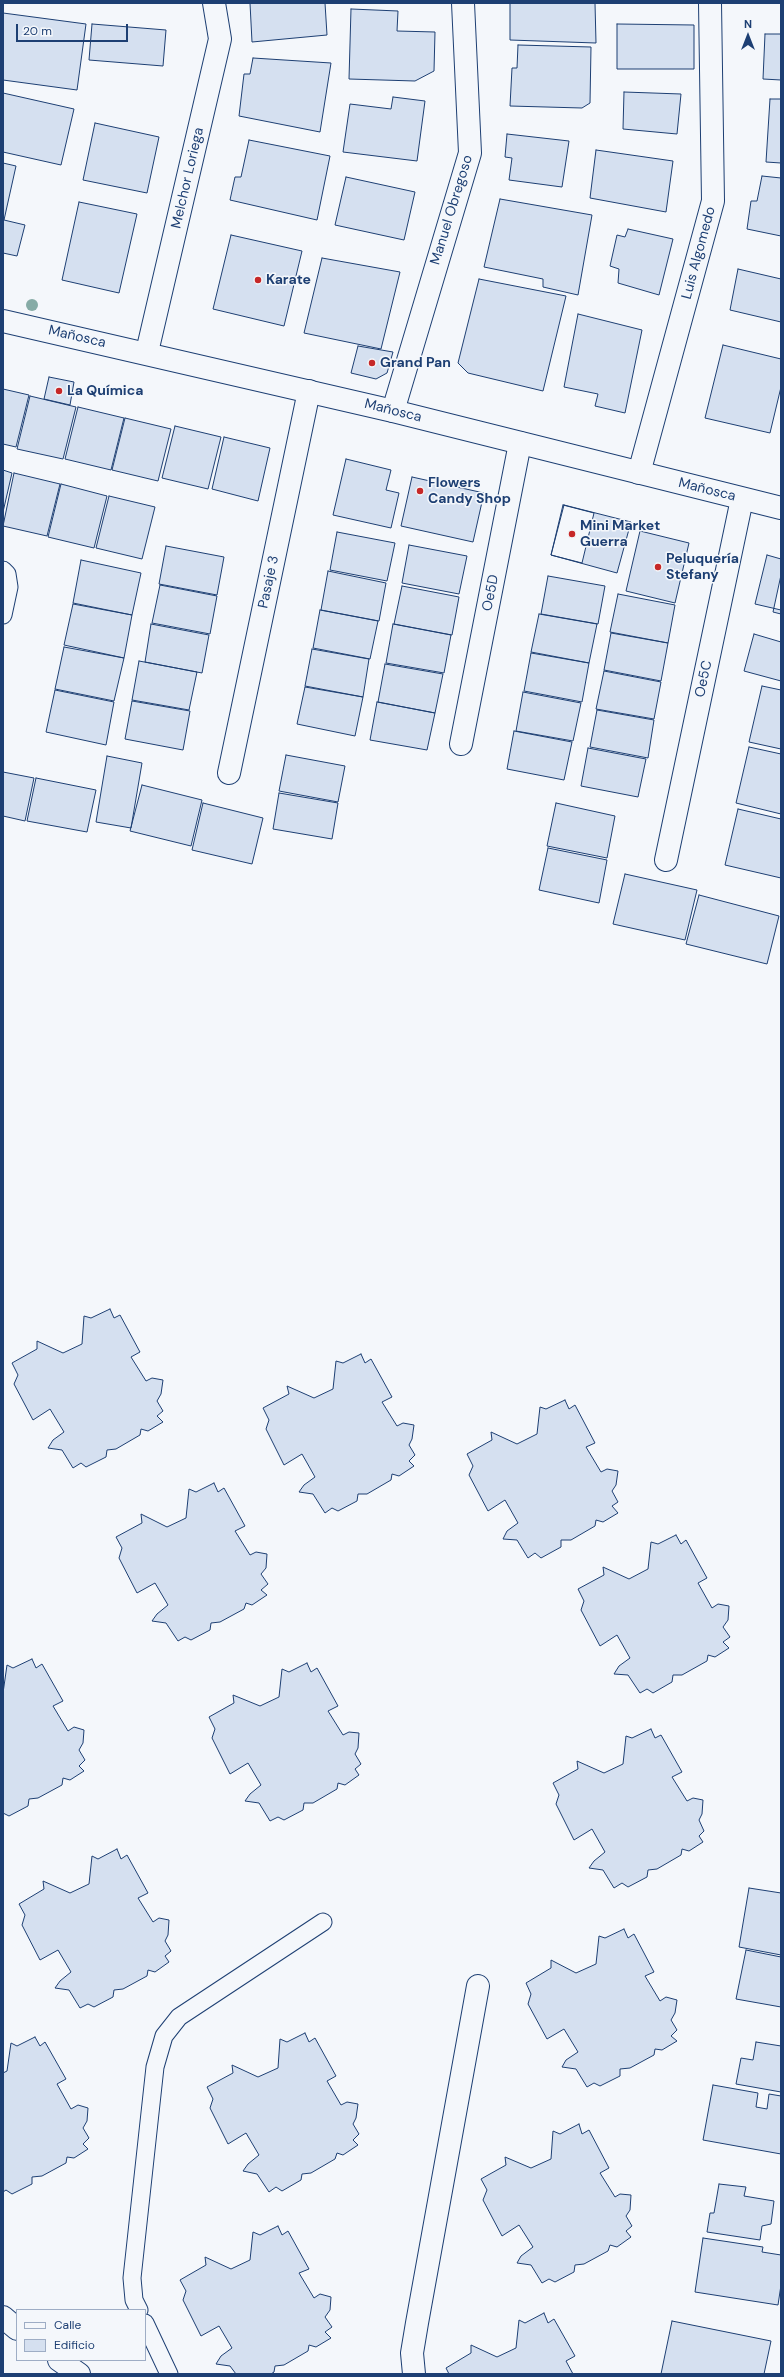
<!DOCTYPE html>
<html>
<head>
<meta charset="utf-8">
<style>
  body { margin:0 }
  #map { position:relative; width:784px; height:2377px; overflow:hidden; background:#f4f7fb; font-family:"DM Sans",sans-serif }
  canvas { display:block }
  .frame { position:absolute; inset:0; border:4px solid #1d3f73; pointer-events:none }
  .legend { position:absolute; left:16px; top:2309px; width:130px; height:52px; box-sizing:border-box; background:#f4f7fb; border:1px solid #9eadc5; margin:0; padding:5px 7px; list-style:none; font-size:12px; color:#1d3f73 }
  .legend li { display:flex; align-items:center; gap:8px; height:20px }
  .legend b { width:20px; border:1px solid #9eadc5 }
  .north { position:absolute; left:728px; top:16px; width:40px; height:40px; -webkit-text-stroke:3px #f4f7fb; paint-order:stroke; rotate:0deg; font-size:11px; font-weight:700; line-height:16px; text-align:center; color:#1d3f73 }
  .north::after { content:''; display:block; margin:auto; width:14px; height:18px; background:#1d3f73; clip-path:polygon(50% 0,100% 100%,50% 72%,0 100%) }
  .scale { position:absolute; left:16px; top:24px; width:112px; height:18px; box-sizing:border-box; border:2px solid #1d3f73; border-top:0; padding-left:5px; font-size:12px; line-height:14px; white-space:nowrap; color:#1d3f73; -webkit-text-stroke:3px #f4f7fb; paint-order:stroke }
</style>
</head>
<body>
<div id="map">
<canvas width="784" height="2377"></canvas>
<div class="frame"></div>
<ul class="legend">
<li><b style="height:5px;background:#f4f7fb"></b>Calle</li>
<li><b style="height:11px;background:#d5e0f0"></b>Edificio</li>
</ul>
<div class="north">N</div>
<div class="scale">20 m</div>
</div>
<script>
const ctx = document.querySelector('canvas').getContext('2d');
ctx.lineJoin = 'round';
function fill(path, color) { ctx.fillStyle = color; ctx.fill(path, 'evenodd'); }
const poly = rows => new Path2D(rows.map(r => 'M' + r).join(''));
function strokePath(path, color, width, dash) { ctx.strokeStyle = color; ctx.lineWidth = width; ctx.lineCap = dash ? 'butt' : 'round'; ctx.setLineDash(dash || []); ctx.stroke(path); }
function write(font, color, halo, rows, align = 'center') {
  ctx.font = font + ' "DM Sans",sans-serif'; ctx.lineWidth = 3; ctx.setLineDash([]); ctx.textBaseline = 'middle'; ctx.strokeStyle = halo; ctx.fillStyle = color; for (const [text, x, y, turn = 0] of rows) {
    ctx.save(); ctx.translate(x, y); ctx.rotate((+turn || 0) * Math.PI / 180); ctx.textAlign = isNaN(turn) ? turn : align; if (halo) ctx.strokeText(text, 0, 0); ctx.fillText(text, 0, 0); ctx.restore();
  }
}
const building = poly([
  [250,3,325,3,327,35,252,42,250,3],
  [510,3,595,3,596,43,510,40,510,3],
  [351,9,398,11,397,31,435,32,434,71,415,81,349,79,351,9],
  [3,13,86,24,77,90,3,80,3,13],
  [92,24,166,30,163,66,89,60,92,24],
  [617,24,694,25,694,69,617,69,617,24],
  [765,34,781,34,781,80,763,79,765,34],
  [518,45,591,47,590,103,582,108,510,106,512,68,517,68,518,45],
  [253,58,331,63,320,132,239,116,244,74,250,74,253,58],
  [624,92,681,94,677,134,623,129,624,92],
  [3,93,74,109,61,165,3,152,3,93],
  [393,97,425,101,417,161,343,152,350,104,391,109,393,97],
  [770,99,781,99,781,163,766,162,770,99],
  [95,123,159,137,147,193,83,180,95,123],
  [507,134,569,141,562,187,509,180,512,158,505,157,507,134],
  [249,140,330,156,317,220,230,200,235,177,241,177,249,140],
  [596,150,673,161,666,212,590,198,596,150],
  [3,163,16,166,4,220,25,225,17,256,3,253,3,163],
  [762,176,781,178,781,236,747,229,751,201,757,201,762,176],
  [346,177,415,192,404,240,335,225,346,177],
  [500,199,592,215,578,295,543,287,543,279,484,267,500,199],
  [79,202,137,214,119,293,62,280,79,202],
  [628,229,673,239,659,295,618,283,619,269,610,266,617,235,625,237,628,229],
  [231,235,302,251,284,326,213,309,231,235],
  [322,258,400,272,381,349,304,333,322,258],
  [738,269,781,279,781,322,730,310,738,269],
  [479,279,566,296,543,391,468,373,458,363,479,279],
  [578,314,642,330,625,413,595,406,598,394,564,387,578,314],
  [723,345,781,359,781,387,770,433,705,418,723,345],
  [358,346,393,352,387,373,376,379,351,373,358,346],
  [49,377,74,382,70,405,44,399,49,377],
  [3,389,29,395,16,447,3,444,3,389],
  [30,396,76,407,63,459,17,449,30,396],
  [78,407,124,418,111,470,65,459,78,407],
  [125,418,171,429,158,481,112,470,125,418],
  [175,426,221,437,208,489,162,478,175,426],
  [224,437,270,448,258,501,212,489,224,437],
  [346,459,391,470,386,490,399,493,391,528,333,515,346,459],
  [3,470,12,473,3,512,3,470],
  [14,473,60,484,47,536,3,526,14,473],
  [412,477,484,493,473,542,401,526,412,477],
  [61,484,107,496,94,548,48,537,61,484],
  [109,496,155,507,142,559,96,548,109,496],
  [563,505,594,513,582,563,551,555,563,505],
  [564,505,631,522,617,573,551,555,564,505],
  [640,531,689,543,675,603,626,591,640,531],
  [337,532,395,543,387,581,330,570,337,532],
  [409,545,467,556,459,594,402,583,409,545],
  [166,546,224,557,217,595,159,584,166,546],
  [767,555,781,559,781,610,755,604,767,555],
  [81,560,141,573,132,615,73,603,81,560],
  [328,571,386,583,379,621,321,610,328,571],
  [781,575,781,614,773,612,781,575],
  [548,576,605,586,598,624,541,614,548,576],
  [160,585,217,596,210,634,152,623,160,585],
  [402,586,459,597,452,635,394,624,402,586],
  [618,594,675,605,668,643,610,632,618,594],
  [73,604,132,615,124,658,64,645,73,604],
  [320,610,378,621,370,659,313,648,320,610],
  [539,614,597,624,589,663,531,652,539,614],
  [151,624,209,635,202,673,145,662,151,624],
  [393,624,451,635,444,673,386,663,393,624],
  [611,633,668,643,661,681,604,670,611,633],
  [754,634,781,642,781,681,744,671,754,634],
  [64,647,124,658,114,701,55,689,64,647],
  [312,649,369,659,363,697,305,686,312,649],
  [531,653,589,663,582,702,524,691,531,653],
  [139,661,197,672,189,710,132,700,139,661],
  [385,664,443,674,435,713,378,702,385,664],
  [604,671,661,682,654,719,596,709,604,671],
  [762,686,781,690,781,749,749,742,762,686],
  [305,687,363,697,355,736,297,724,305,687],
  [55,690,114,702,106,745,46,732,55,690],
  [523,692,581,703,573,741,516,731,523,692],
  [132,701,190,711,183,750,125,739,132,701],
  [377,702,435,713,427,750,370,740,377,702],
  [597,710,654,720,648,758,590,747,597,710],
  [514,731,572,742,564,780,507,769,514,731],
  [749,747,781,754,781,814,736,803,749,747],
  [588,748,646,759,638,797,581,786,588,748],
  [286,755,345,766,338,802,279,791,286,755],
  [107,756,142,763,131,828,96,822,107,756],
  [3,772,34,778,25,821,3,816,3,772],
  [36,778,96,790,87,832,27,821,36,778],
  [142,785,202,800,191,846,130,831,142,785],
  [279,793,338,803,332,839,273,829,279,793],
  [203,803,263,818,252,864,192,850,203,803],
  [556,803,615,816,607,858,547,846,556,803],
  [738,809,781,819,781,878,725,865,738,809],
  [548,848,607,860,599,903,539,890,548,848],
  [625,874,697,890,685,940,613,924,625,874],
  [699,895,779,916,767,964,686,944,699,895],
  [110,1309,114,1318,120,1315,140,1352,131,1357,146,1381,152,1378,163,1380,161,1394,157,1401,163,1411,157,1416,163,1422,148,1431,141,1429,140,1435,116,1449,107,1450,106,1457,86,1467,81,1463,73,1468,62,1450,48,1448,53,1440,64,1432,50,1409,33,1420,14,1384,18,1375,12,1363,37,1349,37,1341,63,1353,82,1344,84,1316,91,1318,110,1309],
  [361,1354,365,1363,371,1359,392,1397,382,1402,397,1426,403,1423,414,1425,412,1439,409,1445,415,1455,409,1461,414,1466,399,1476,392,1474,391,1480,367,1494,358,1494,357,1501,338,1511,332,1508,325,1513,313,1494,299,1492,304,1485,315,1477,302,1454,284,1465,266,1429,269,1420,263,1408,289,1394,287,1386,314,1398,333,1389,336,1361,343,1363,361,1354],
  [565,1400,569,1409,575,1405,595,1443,586,1447,601,1472,607,1469,618,1471,616,1485,612,1491,618,1502,612,1506,618,1513,603,1522,596,1520,595,1526,571,1540,561,1540,561,1547,541,1558,535,1553,528,1558,517,1540,503,1539,507,1531,518,1523,505,1500,488,1511,469,1475,473,1466,467,1454,492,1440,491,1432,517,1444,537,1434,540,1407,546,1409,565,1400],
  [214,1483,218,1492,224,1488,245,1526,235,1531,250,1555,256,1552,267,1554,266,1568,261,1574,268,1584,261,1590,267,1595,252,1605,246,1603,244,1609,220,1622,211,1623,210,1630,191,1640,185,1637,178,1641,166,1623,152,1621,157,1614,168,1605,155,1583,137,1593,119,1558,122,1548,116,1537,142,1523,141,1514,167,1527,186,1518,189,1489,196,1492,214,1483],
  [676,1535,681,1544,686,1540,707,1578,698,1583,712,1608,718,1604,729,1606,728,1620,723,1627,730,1637,723,1642,729,1648,715,1657,708,1655,707,1661,682,1675,673,1675,672,1682,653,1693,647,1689,640,1693,628,1675,614,1674,619,1666,630,1658,617,1635,600,1646,581,1610,584,1601,578,1589,604,1575,603,1567,629,1579,648,1569,651,1542,658,1544,676,1535],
  [32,1659,36,1668,42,1664,63,1701,53,1706,68,1731,74,1727,84,1730,83,1743,79,1750,85,1760,79,1766,84,1771,70,1780,63,1778,62,1785,38,1798,29,1799,28,1806,9,1816,3,1813,3,1693,7,1665,13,1668,32,1659],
  [307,1663,311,1672,317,1668,338,1706,328,1711,343,1735,349,1732,359,1733,358,1748,355,1754,361,1764,355,1769,359,1775,345,1785,338,1783,337,1789,313,1803,304,1803,303,1810,284,1820,278,1817,270,1821,259,1803,245,1801,250,1794,261,1785,248,1763,230,1774,212,1738,215,1729,209,1717,234,1703,233,1695,260,1706,279,1697,282,1669,289,1672,307,1663],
  [651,1729,655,1738,661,1735,682,1772,672,1777,687,1801,693,1798,703,1800,702,1814,699,1820,704,1831,699,1836,703,1842,689,1851,682,1849,681,1855,657,1869,648,1870,647,1877,628,1887,622,1883,614,1888,603,1870,589,1868,594,1861,605,1852,592,1829,574,1840,556,1804,559,1795,553,1783,578,1769,577,1761,604,1773,623,1764,626,1736,632,1738,651,1729],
  [117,1849,121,1859,127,1855,148,1893,138,1898,153,1922,159,1918,169,1920,168,1935,165,1941,171,1951,165,1956,169,1962,155,1972,148,1970,147,1976,123,1989,114,1990,113,1997,94,2007,88,2004,80,2008,69,1990,55,1988,60,1981,71,1972,58,1950,40,1960,22,1925,25,1915,19,1904,44,1889,43,1881,70,1893,89,1884,92,1856,98,1859,117,1849],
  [749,1888,781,1893,781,1955,739,1947,749,1888],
  [624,1929,628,1938,634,1934,654,1972,645,1976,660,2001,666,1997,677,2000,675,2013,671,2020,677,2030,671,2036,677,2041,662,2050,655,2049,654,2055,630,2068,620,2069,620,2076,600,2086,594,2083,587,2087,576,2069,562,2067,566,2060,578,2052,564,2029,547,2039,528,2004,531,1994,526,1983,551,1968,551,1960,576,1973,596,1964,599,1936,605,1938,624,1929],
  [746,1950,781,1957,781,2007,736,1999,746,1950],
  [305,2033,309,2042,315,2038,336,2076,327,2081,341,2105,347,2102,358,2104,356,2118,353,2124,359,2134,353,2140,358,2145,343,2155,337,2153,335,2159,311,2173,302,2174,301,2180,282,2191,276,2187,269,2192,257,2174,243,2171,248,2164,259,2155,246,2133,228,2144,210,2108,213,2099,207,2087,233,2073,232,2065,258,2077,278,2068,280,2039,287,2042,305,2033],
  [35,2037,40,2046,45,2042,66,2079,57,2084,71,2109,78,2105,88,2108,87,2121,83,2128,89,2138,83,2144,88,2149,74,2158,67,2157,66,2163,42,2176,32,2177,32,2184,12,2194,6,2190,3,2192,3,2073,7,2071,11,2043,17,2046,35,2037],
  [756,2042,781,2046,781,2092,736,2084,741,2058,753,2060,756,2042],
  [713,2085,758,2093,756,2107,767,2109,769,2094,781,2096,781,2154,703,2140,713,2085],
  [579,2124,582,2134,589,2130,609,2168,600,2173,615,2197,620,2194,631,2195,630,2210,626,2216,632,2226,626,2231,631,2237,617,2247,610,2245,608,2251,584,2264,575,2265,574,2272,555,2282,549,2279,542,2283,531,2265,517,2263,521,2256,533,2247,519,2225,502,2236,483,2200,487,2190,481,2179,506,2165,505,2157,531,2168,551,2159,553,2131,560,2134,579,2124],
  [719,2184,746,2187,744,2196,774,2201,771,2224,762,2226,760,2240,707,2232,710,2213,714,2213,719,2184],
  [278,2226,282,2235,288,2231,309,2269,299,2273,314,2298,320,2294,331,2297,330,2310,325,2317,332,2327,325,2332,331,2338,316,2347,309,2345,308,2351,284,2365,275,2366,274,2372,271,2374,236,2374,230,2366,216,2364,221,2356,232,2348,219,2326,201,2336,183,2300,186,2291,180,2280,206,2265,205,2257,231,2269,250,2260,253,2232,260,2235,278,2226],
  [703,2238,763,2247,762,2252,781,2255,781,2285,778,2305,695,2292,703,2238],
  [544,2313,548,2323,554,2319,575,2356,566,2361,573,2374,449,2374,446,2368,471,2353,471,2345,497,2357,516,2348,519,2320,525,2323,544,2313],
  [672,2321,771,2341,764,2374,661,2374,672,2321]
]);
const lane = poly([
  [3,570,7,574,9,587,3,615],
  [139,2310,134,2300,132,2278,155,2067,164,2036,179,2017,323,1922],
  [145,2323,169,2374]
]);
const street = poly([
  [147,352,220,39,214,3],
  [393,411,470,153,463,3],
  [639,473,713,201,710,3],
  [461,744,520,443],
  [229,773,309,391],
  [666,860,742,499],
  [3,2317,17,2329],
  [59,2360,79,2374],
  [414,2374,412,2353,417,2323,478,1986]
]);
const secondary = poly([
  [3,321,393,411,781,508]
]);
const trees = [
  [32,305]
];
const markers = [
  [258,280,4,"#c62828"],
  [372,363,4,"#c62828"],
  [59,391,4,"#c62828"],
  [420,491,4,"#c62828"],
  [572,534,4,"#c62828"],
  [658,567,4,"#c62828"]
];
const streetNames = [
  ["Melchor Loriega",188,178,-77],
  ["Manuel Obregoso",452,210,-73],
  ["Luis Algomedo",699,253,-75],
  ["Mañosca",77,337,13],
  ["Mañosca",393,411,14],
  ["Mañosca",707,490,14],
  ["Pasaje 3",269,582,-78],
  ["Oe5D",491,593,-79],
  ["Oe5C",704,679,-78]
];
const poiNames = [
  ["Karate",266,280],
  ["Grand Pan",380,363],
  ["La Química",67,391],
  ["Flowers",428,483],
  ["Candy Shop",428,499],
  ["Mini Market",580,526],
  ["Guerra",580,542],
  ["Peluquería",666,559],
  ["Stefany",666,575]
];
fill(building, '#d5e0f0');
strokePath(building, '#1d3f73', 1);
strokePath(lane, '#1d3f73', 19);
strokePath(street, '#1d3f73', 24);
strokePath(secondary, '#1d3f73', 24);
strokePath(lane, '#f4f7fb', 17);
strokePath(street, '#f4f7fb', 22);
strokePath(secondary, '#f4f7fb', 22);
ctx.fillStyle = '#86aba6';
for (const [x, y] of trees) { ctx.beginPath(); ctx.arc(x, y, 6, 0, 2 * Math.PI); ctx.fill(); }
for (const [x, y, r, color] of markers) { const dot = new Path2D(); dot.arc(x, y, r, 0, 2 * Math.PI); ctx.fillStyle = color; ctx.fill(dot); strokePath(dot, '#f4f7fb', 1.5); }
write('14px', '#1d3f73', '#f4f7fb', streetNames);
write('bold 14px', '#1d3f73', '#f4f7fb', poiNames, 'left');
</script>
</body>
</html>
